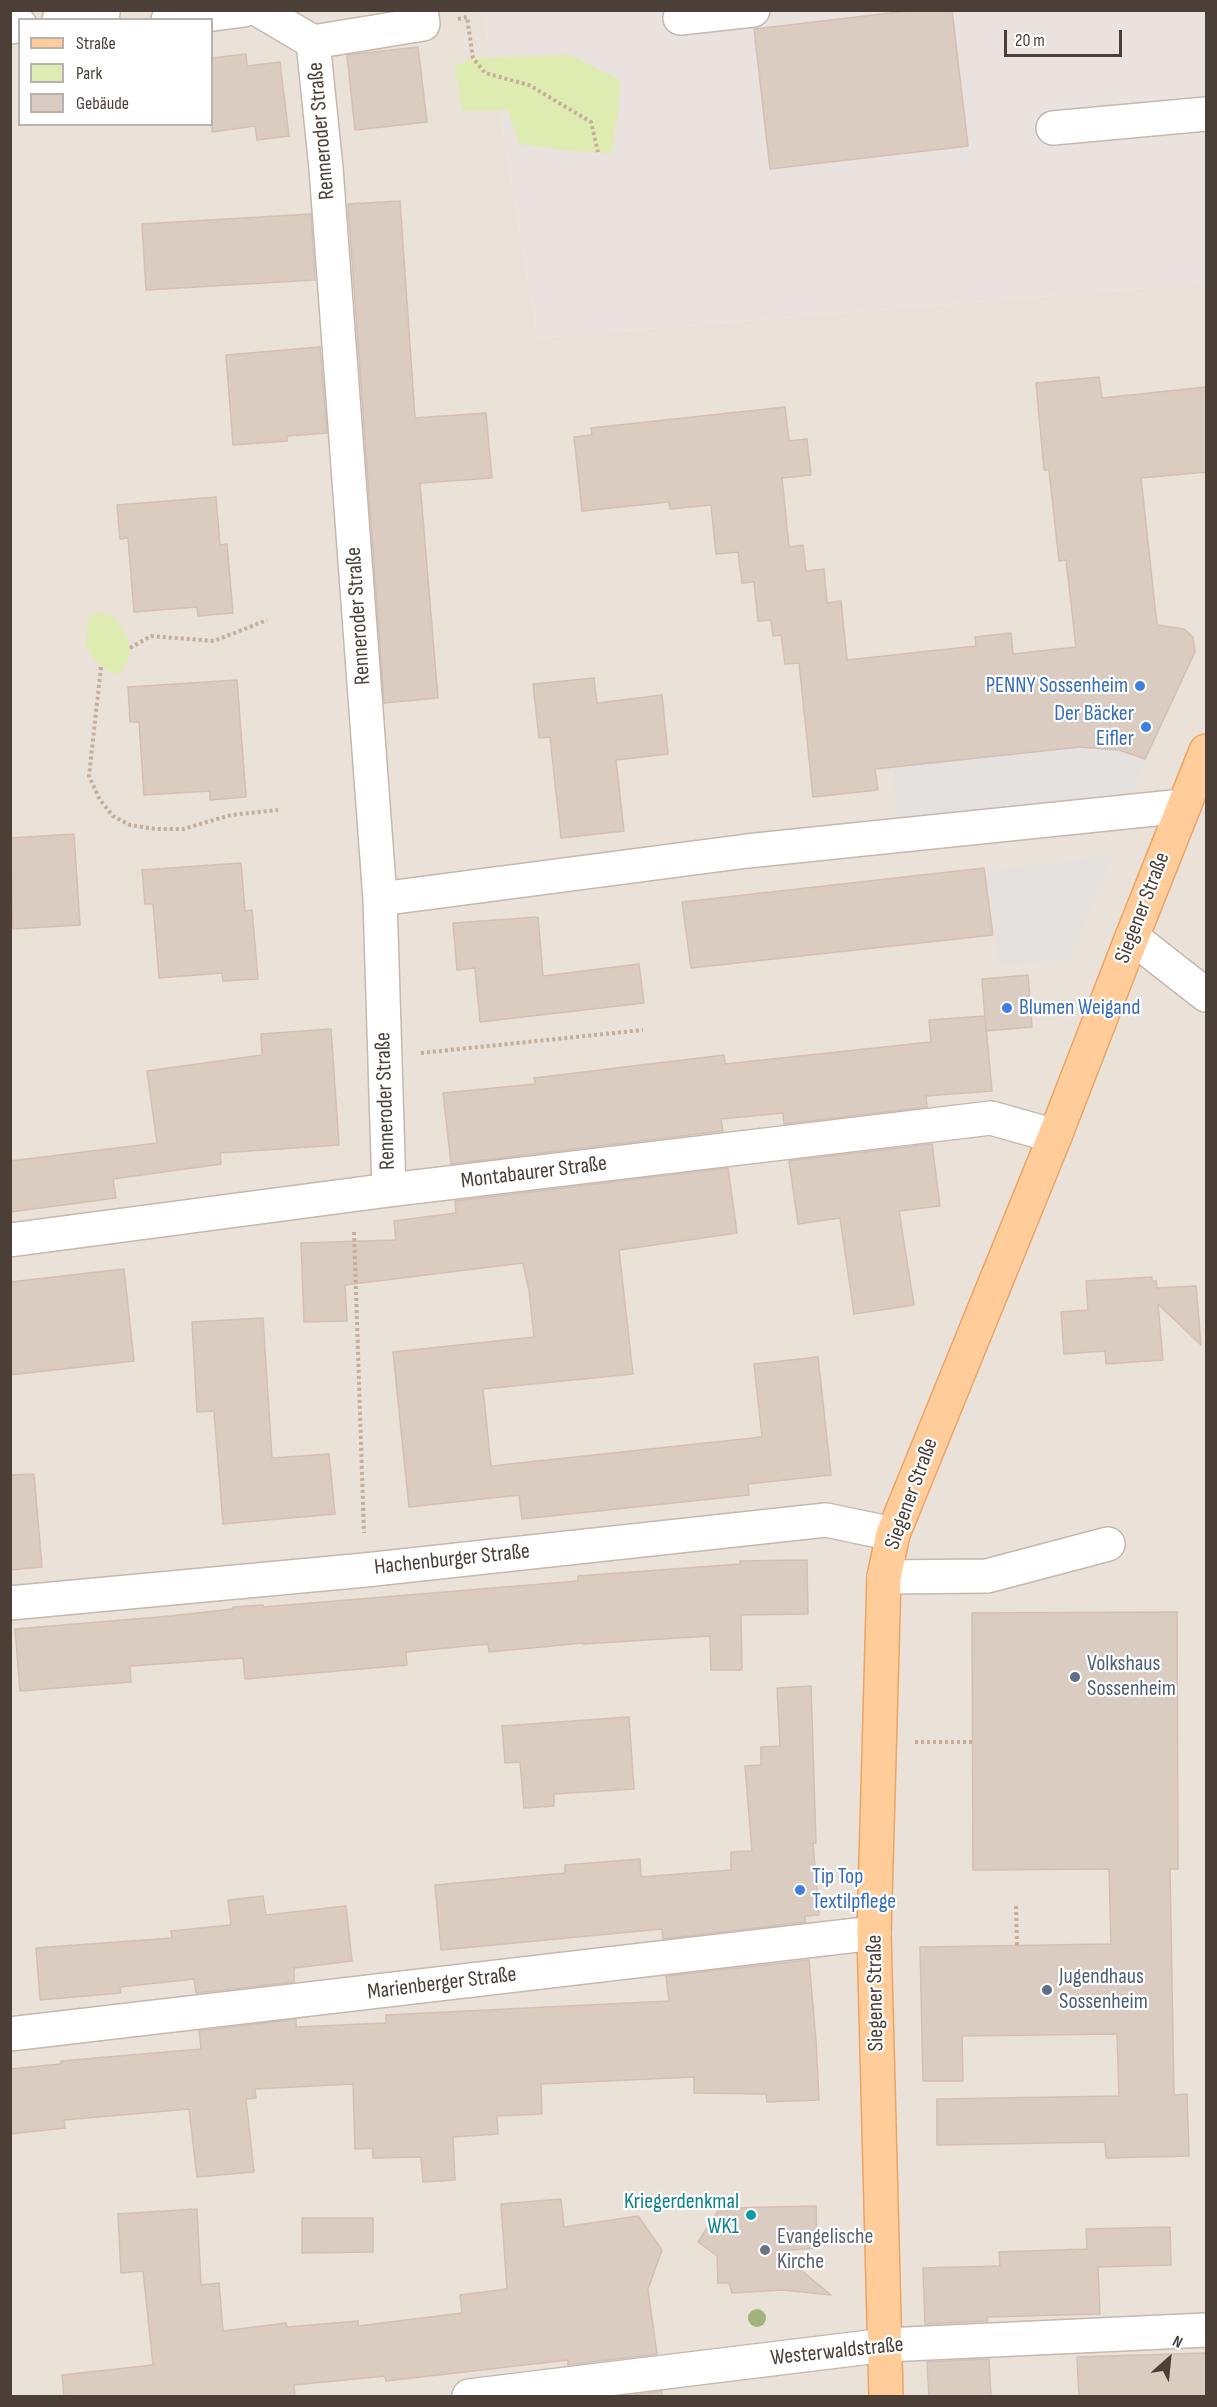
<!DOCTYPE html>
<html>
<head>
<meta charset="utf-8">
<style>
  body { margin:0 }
  #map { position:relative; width:1217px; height:2407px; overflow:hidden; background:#f6f0ea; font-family:"Sofia Sans Condensed",sans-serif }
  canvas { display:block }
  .frame { position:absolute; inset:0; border:12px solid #4b3f38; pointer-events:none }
  .legend { position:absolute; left:18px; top:18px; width:195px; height:108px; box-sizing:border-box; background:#fff; border:2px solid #b7b2af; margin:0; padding:8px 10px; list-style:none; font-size:18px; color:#4b3f38 }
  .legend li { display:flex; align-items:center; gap:12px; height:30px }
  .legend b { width:30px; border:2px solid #b7b2af }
  .north { position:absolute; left:1139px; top:2329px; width:60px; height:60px; -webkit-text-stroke:4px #fff; paint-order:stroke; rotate:27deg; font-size:16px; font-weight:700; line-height:24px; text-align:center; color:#4b3f38 }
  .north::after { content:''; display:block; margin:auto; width:21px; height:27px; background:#4b3f38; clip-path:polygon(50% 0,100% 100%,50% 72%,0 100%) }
  .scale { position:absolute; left:1004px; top:30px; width:118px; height:27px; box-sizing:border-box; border:3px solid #4b3f38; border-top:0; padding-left:8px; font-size:18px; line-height:21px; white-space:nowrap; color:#4b3f38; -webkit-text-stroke:4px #fff; paint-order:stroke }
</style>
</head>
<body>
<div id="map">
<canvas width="1217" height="2407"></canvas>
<div class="frame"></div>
<ul class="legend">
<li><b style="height:8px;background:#ffcc9a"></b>Straße</li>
<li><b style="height:16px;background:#deecb2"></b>Park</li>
<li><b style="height:16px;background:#dbccc2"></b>Gebäude</li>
</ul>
<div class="north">N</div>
<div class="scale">20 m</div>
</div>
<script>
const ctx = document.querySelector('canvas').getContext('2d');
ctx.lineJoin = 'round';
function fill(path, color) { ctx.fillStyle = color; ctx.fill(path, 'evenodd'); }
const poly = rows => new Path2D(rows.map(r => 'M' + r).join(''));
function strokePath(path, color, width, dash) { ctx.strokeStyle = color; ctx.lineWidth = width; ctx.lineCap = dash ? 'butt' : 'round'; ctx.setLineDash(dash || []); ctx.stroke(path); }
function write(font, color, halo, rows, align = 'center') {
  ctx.font = font + ' "Sofia Sans Condensed",sans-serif'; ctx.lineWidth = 4.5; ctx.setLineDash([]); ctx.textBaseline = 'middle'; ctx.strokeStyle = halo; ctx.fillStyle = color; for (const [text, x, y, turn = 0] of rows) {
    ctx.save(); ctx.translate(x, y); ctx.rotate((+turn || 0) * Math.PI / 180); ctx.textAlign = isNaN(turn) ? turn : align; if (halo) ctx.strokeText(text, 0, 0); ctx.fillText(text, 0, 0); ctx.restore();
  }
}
const residential = poly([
  [11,11,483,11,538,338,1206,283,1206,2396,11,2396],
  [20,20,212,20,212,124,20,124]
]);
const industrial = poly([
  [483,11,1206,11,1206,283,538,338]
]);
const green = poly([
  [570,55,620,80,619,109,611,153,572,151,519,144,508,110,462,110,455,66,473,58],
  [99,612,114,617,127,636,130,648,128,660,122,671,114,675,95,661,86,646,88,622,92,615]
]);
const parking = poly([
  [1080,747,1119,750,1145,759,1128,809,897,830,893,768],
  [1112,856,1069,960,999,965,989,871]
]);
const building = poly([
  [916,10,952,10,968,146,770,169,754,29,916,10],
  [418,47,427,122,355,130,347,55,418,47],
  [246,54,247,66,280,62,289,136,257,140,255,126,212,132,212,58,246,54],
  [400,201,415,418,486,413,492,478,420,483,438,698,384,703,348,204,400,201],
  [311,214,315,280,146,290,142,224,311,214],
  [320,347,327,433,287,436,287,441,233,445,226,355,320,347],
  [1099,377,1102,398,1206,387,1206,472,1141,478,1157,625,1184,629,1193,637,1195,652,1145,759,1119,750,1080,747,875,769,878,790,813,797,799,663,785,664,781,635,773,636,771,620,758,621,754,582,742,583,738,552,716,554,711,505,670,509,669,502,582,511,574,437,592,435,591,428,785,407,789,441,807,439,811,475,782,478,789,547,803,545,806,571,824,569,827,603,841,601,847,660,976,646,975,637,1011,633,1013,654,1076,647,1066,560,1059,561,1049,470,1044,470,1036,383,1099,377],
  [216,497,220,545,227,544,233,613,198,616,197,607,134,612,128,538,120,539,117,505,216,497],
  [594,678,597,703,662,695,668,754,616,760,624,831,561,838,550,737,539,738,533,684,594,678],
  [237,680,246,797,210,800,210,791,144,795,139,722,130,722,128,687,237,680],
  [74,834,80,925,13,929,10,838,74,834],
  [241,863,245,911,252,910,258,979,223,981,222,973,159,978,153,904,145,904,142,870,241,863],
  [984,868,993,935,691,968,682,902,984,868],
  [538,917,543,976,639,964,644,1003,480,1022,475,968,457,970,453,923,538,917],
  [1028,975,1032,1027,986,1031,982,979,1028,975],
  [985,1016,992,1091,926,1096,927,1107,784,1124,783,1113,721,1119,723,1131,451,1164,443,1093,535,1084,534,1078,724,1055,725,1064,931,1042,929,1020,985,1016],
  [331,1029,339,1145,220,1153,221,1164,113,1179,116,1198,10,1212,10,1161,157,1143,147,1071,262,1055,261,1034,331,1029],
  [932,1144,940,1206,899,1211,914,1305,854,1314,840,1218,798,1224,789,1161,932,1144],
  [728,1168,737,1233,619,1250,633,1374,483,1389,491,1466,762,1437,754,1364,818,1357,831,1475,748,1484,749,1495,522,1519,519,1495,409,1507,393,1352,534,1337,529,1291,523,1263,345,1285,347,1321,304,1322,301,1243,396,1240,394,1221,456,1213,455,1201,728,1168],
  [124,1269,134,1361,10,1375,10,1282,124,1269],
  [1152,1277,1152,1281,1156,1281,1157,1288,1196,1286,1201,1345,1158,1304,1163,1360,1106,1364,1105,1351,1064,1354,1061,1312,1088,1310,1086,1281,1152,1277],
  [263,1318,272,1458,329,1454,335,1514,223,1524,214,1411,197,1412,192,1322,263,1318],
  [34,1474,42,1567,10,1570,10,1475,34,1474],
  [807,1560,808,1614,741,1615,742,1670,711,1670,710,1636,583,1644,583,1643,489,1652,488,1644,406,1652,407,1665,245,1679,243,1658,130,1666,131,1682,20,1691,15,1629,170,1616,233,1609,233,1607,263,1605,263,1607,578,1581,578,1576,740,1564,740,1561,807,1560],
  [1177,1612,1178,1869,1170,1869,1174,2095,1187,2094,1189,2156,1106,2158,1105,2142,937,2145,937,2099,1119,2096,1117,2034,962,2036,963,2081,923,2081,920,1947,1111,1944,1109,1869,973,1870,972,1613,1177,1612],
  [811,1686,816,1843,813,1843,819,1915,805,1916,805,1922,663,1939,662,1929,441,1950,435,1885,565,1873,565,1865,640,1859,641,1877,731,1870,731,1852,752,1851,745,1766,761,1765,761,1747,780,1746,777,1688,811,1686],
  [629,1717,634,1789,554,1794,554,1806,524,1808,520,1762,505,1763,502,1726,629,1717],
  [263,1896,266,1915,346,1906,352,1961,294,1968,294,1982,196,1993,194,1979,120,1987,121,1993,40,2000,36,1948,172,1938,171,1931,231,1925,228,1900,263,1896],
  [809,1960,816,2041,819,2100,767,2102,766,2094,694,2093,694,2077,541,2084,542,2114,497,2116,498,2134,453,2137,455,2180,423,2182,421,2157,373,2158,373,2148,355,2149,353,2084,255,2089,256,2098,246,2099,254,2172,197,2177,189,2109,64,2120,65,2128,10,2134,10,2069,61,2064,61,2061,201,2049,199,2031,296,2019,296,2027,386,2023,386,2015,669,2001,666,1976,809,1960],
  [561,2199,564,2227,638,2216,662,2250,648,2289,657,2354,568,2365,568,2360,386,2381,385,2376,294,2385,295,2397,64,2397,62,2375,153,2365,143,2271,121,2273,118,2214,197,2209,201,2285,219,2283,223,2331,286,2323,287,2327,358,2321,358,2326,462,2313,460,2295,507,2289,501,2204,561,2199],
  [816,2206,817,2248,778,2251,831,2295,783,2290,732,2293,729,2283,718,2283,717,2256,698,2242,718,2211,728,2211,730,2208,816,2206],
  [302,2218,373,2218,373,2252,302,2253,302,2218],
  [1170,2227,1171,2265,1098,2267,1100,2314,987,2317,988,2321,925,2324,923,2268,1000,2266,999,2252,1087,2249,1086,2229,1170,2227],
  [1206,2353,1206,2397,1079,2397,1077,2357,1206,2353],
  [989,2359,991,2397,929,2397,927,2362,989,2359],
  [662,2391,662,2397,619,2397,662,2391]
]);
const path = poly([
  [458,19,467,17,473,58,485,73,529,85,591,122,598,152],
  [130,648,151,636,214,641,267,620],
  [101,667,89,776,100,800,113,816,130,825,156,829,183,829,231,815,278,810],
  [421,1053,643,1030],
  [354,1232,364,1533],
  [915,1742,973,1742],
  [1016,1906,1017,1945],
  [825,2237,844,2234]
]);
const minor = poly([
  [259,10,313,42,326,168,380,899,389,1190],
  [680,18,753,10],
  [59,20,103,13],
  [168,20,244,10],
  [10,27,20,25],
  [313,42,423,24,421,10],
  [1053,128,1206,114],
  [380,899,747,851,1183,806],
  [1132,937,1206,995],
  [10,1240,389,1190,991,1118,1055,1136],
  [884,1577,987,1576,1108,1544],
  [10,1603,365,1570,826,1520,893,1534],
  [10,2034,874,1933],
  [469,2396,886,2345,1206,2330]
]);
const major = poly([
  [886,2396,874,1933,884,1577,893,1534,1055,1136,1132,937,1206,751]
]);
const trees = [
  [757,2318]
];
const markers = [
  [1140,686,6,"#3f7fe0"],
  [1146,727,6,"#3f7fe0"],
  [1007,1008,6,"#3f7fe0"],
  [1075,1677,6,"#5c6f8a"],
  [800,1890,6,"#3f7fe0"],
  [1047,1990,6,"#5c6f8a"],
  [751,2215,6,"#0f9aa8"],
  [765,2250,6,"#6b7280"]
];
const streetNames = [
  ["Renneroder Straße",322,131,-95],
  ["Renneroder Straße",359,616,-94],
  ["Siegener Straße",1143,908,-69],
  ["Renneroder Straße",386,1101,-92],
  ["Montabaurer Straße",534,1173,-7],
  ["Siegener Straße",912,1494,-70],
  ["Hachenburger Straße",452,1560,-6],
  ["Marienberger Straße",442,1984,-7],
  ["Siegener Straße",876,1993,-91],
  ["Westerwaldstraße",837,2352,-6]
];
const shopNames = [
  ["PENNY Sossenheim",1128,686],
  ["Der Bäcker",1134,714],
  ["Eifler",1134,739],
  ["Blumen Weigand",1019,1008,"left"],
  ["Tip Top",812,1877,"left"],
  ["Textilpflege",812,1902,"left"]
];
const serviceNames = [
  ["Volkshaus",1087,1664],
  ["Sossenheim",1087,1689],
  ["Jugendhaus",1059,1977],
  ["Sossenheim",1059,2002]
];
const cultureNames = [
  ["Kriegerdenkmal",739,2202],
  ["WK1",739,2227]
];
const worshipNames = [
  ["Evangelische",777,2237],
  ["Kirche",777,2262]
];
fill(residential, '#eae1d8');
fill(industrial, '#e9e2df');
fill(green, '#deecb2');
fill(parking, '#e4e1df');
fill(building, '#dbccc2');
strokePath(building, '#d4bfb2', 1.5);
strokePath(minor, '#c5b8af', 36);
strokePath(major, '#eba464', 36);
strokePath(path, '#c5ae9c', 4, [3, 3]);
strokePath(minor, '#fff', 33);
strokePath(major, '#ffcc9a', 33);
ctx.fillStyle = '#a2b37e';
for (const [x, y] of trees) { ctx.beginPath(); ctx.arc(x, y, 9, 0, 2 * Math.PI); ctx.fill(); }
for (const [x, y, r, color] of markers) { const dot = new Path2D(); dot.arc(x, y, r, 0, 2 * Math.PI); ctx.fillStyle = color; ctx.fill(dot); strokePath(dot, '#fff', 2); }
write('22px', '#4b3f38', '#fff', streetNames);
write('22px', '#366cbe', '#fff', shopNames, 'right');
write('22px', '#4e5e75', '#fff', serviceNames, 'left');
write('22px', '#0d838f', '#fff', cultureNames, 'right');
write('22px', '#5b616d', '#fff', worshipNames, 'left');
</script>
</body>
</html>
